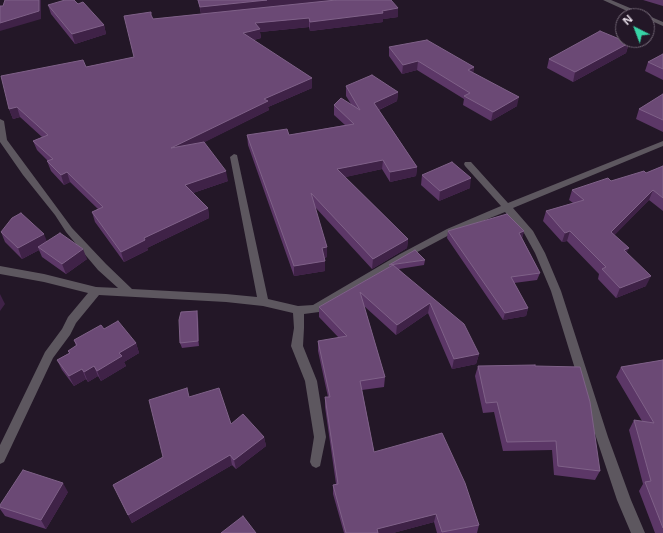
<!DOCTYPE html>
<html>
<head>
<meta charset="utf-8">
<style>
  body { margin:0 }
  #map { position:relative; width:663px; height:533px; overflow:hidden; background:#231727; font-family:"Open Sans",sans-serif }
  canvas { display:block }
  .north { position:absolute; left:615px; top:8px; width:40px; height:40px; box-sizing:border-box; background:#231727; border:1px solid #726775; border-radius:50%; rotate:318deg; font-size:11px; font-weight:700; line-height:16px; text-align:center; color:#e9e0eb }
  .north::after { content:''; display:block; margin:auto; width:14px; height:18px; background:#37d4a6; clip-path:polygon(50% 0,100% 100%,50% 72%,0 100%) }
</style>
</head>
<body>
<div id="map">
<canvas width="663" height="533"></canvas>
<div class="north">N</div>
</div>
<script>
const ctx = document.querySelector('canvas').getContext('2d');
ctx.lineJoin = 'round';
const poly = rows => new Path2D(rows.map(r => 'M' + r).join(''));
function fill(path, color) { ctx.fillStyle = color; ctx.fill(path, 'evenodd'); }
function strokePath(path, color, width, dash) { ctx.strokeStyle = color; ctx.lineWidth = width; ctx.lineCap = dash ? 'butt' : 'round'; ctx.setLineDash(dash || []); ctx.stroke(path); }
const minor = poly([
  [603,0,611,0,649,16,663,22,663,26,647,19,647,16,638,16,603,0],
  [0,119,4,121,7,140,72,228,106,264,132,289,226,294,257,297,230,157,234,154,237,155,268,299,298,306,313,305,400,254,447,229,501,206,465,166,464,164,465,162,471,162,508,203,663,141,663,146,513,208,533,231,545,253,561,291,608,437,631,500,645,533,631,533,617,500,596,437,551,291,535,253,524,233,505,212,453,233,406,258,319,312,304,314,304,328,303,346,317,381,326,437,320,466,316,468,312,466,310,462,314,437,305,381,291,346,294,328,293,313,263,306,226,302,99,295,76,323,70,335,53,358,4,462,0,464,0,445,45,352,62,329,68,317,88,293,44,282,0,274,0,266,44,274,96,287,118,288,98,270,66,232,55,215,23,175,0,142,0,119]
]);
const wall = poly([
  [198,0,398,17,383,19,383,22,310,31,309,27,260,32,261,38,254,40,312,88,268,107,269,110,204,142,228,181,193,193,208,208,209,218,147,248,148,250,124,262,95,222,92,212,98,209,70,182,64,185,51,171,47,161,48,161,37,150,33,141,42,137,20,117,13,119,9,109,86,67,134,57,152,18,153,19,201,14],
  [643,0,663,0,663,6],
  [78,4,104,25,106,34,75,44,51,14,48,5],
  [629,43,626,53,573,82,547,68,549,59],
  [389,47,474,67,473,73,517,106,491,121,463,105,464,99,417,70,402,74,389,56],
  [663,54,663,80,645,71,648,62],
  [346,86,398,92,397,101,379,110,417,167,416,176,390,182,382,169,345,177,408,239,407,248,372,269,315,207,327,257,324,258,325,261,325,271,294,276,248,145,247,135,289,135,345,125,334,115,334,105,351,104,346,96],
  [663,94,663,132,636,119,639,109],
  [663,166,663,211,649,200,614,235,627,253,646,286,616,298,598,279,599,274,567,241,562,242,543,221,546,211,573,203,569,200,572,190,611,181,646,173],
  [422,175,470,188,439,201,421,185],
  [448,231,524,231,522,238,540,273,537,280,514,283,528,308,526,316,503,320,447,238],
  [1,232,47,241,87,259,66,274,42,257,39,250,22,259,5,242],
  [425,260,424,265,399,269,479,354,476,364,452,369,428,313,396,335,364,306,385,377,384,387,362,390,374,452,479,525,477,533,437,533,434,522,393,533,344,533,333,494,333,485,336,484,325,407,325,397,328,397,318,351,318,341,339,338,319,317,319,307,389,267,389,265],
  [198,316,199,346,182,348,180,343],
  [104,329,136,343,139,353,124,362,126,366,101,381,98,376,88,382,86,379,74,386,62,370,57,360,69,353,68,351,76,346,74,340],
  [663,360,663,533,655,533,639,491,643,484,629,430,634,420,642,421,616,377,621,367],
  [478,366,535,366,600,471,595,480,554,475,552,450,503,451,494,412,483,413,475,376],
  [189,397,231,424,264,437,266,446,236,469,232,465,132,523,113,485,163,457],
  [68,492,46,529,5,516,0,509,0,505]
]);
const shadedWall = poly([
  [39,0,41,0,41,19,0,31,0,23],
  [267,0,349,0,201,16,200,7],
  [398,8,398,17,383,19,383,22,310,31,310,22],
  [309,18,309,27,260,32,261,38,244,42,243,33,255,23],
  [104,25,106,34,75,44,72,34],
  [629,43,626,53,573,82,575,72],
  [418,61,417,70,402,74,403,65],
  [474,67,472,76,468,70],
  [312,78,312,88,268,107,269,110,173,158,171,148,264,99],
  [398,92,397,101,374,112,374,103],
  [519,97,517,106,491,121,493,112],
  [17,107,20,117,13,119,9,109],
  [383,160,382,169,337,179,337,169],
  [417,167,416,176,390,182,390,172],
  [226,171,228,181,187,195,185,185],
  [67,172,70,182,64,185,61,175],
  [471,178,470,188,439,201,440,191],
  [653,190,649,200,608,242,611,232],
  [208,208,209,218,147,248,148,250,124,262,121,252,144,238],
  [524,231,522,239,519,233],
  [570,231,567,241,562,242,565,233],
  [44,234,48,244,38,247,39,250,22,259,18,248],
  [408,239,407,248,372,269,373,259],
  [327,247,327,257,322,258,322,248],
  [629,248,624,258,624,250],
  [83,249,87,259,66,274,62,264],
  [325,261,325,271,294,276,294,266],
  [651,276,646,286,616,298,620,288],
  [0,294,5,304,0,311],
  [430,303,428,313,396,335,397,325],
  [528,308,526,316,503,320,505,313],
  [197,311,198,316,199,346,198,341],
  [136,343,139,353,124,362,126,366,101,381,97,371,119,353],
  [479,354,476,364,452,369,454,359],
  [94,366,98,376,88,382,84,372],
  [82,369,86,379,74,386,69,376],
  [264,437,266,446,236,469,234,460],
  [230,455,232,465,132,523,128,515],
  [63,483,68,492,46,529,41,520],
  [436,514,434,522,393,533,376,533,377,529]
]);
const building = poly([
  [5,0,39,0,39,11,0,23,0,6,3,6,5,0],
  [65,0,74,0,78,4,83,2,104,25,72,34,48,5,65,0],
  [198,0,267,0,200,7,198,0],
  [336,0,391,0,398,8,382,11,383,13,310,22,309,18,255,23,260,29,243,33,312,78,264,99,268,101,171,148,204,142,226,171,185,185,208,208,144,238,145,240,121,252,92,212,103,207,67,172,61,175,47,161,53,159,33,141,48,135,17,107,9,109,1,76,83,60,86,67,134,57,124,16,151,12,151,15,153,19,336,0],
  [600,31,629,43,575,72,549,59,600,31],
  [427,40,474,67,468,70,519,97,493,112,464,96,470,93,418,61,403,65,389,47,427,40],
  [663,54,663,69,648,62,663,54],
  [372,75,398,92,374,103,417,167,390,172,383,160,337,169,408,239,373,259,311,193,327,247,322,248,325,261,294,266,247,135,287,129,289,135,354,124,334,105,341,98,360,110,346,86,372,75],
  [663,94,663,120,639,109,663,94],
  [452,162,471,178,440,191,422,175,452,162],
  [663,166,663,198,653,190,611,232,629,248,624,250,651,276,620,288,602,269,606,267,570,231,565,233,546,211,584,200,572,190,608,178,611,181,644,171,646,173,663,166],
  [21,213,44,234,18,248,1,232,12,218,21,213],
  [507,214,524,231,519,233,540,273,511,277,528,308,505,313,448,231,507,214],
  [60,233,83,249,62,264,38,247,60,233],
  [415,250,425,260,389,265,415,250],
  [393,265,464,324,479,354,454,359,430,303,397,325,360,292,385,377,360,381,374,452,442,433,465,483,479,525,442,532,436,514,377,529,378,533,346,533,333,485,338,484,325,397,330,397,318,341,347,336,319,307,393,265],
  [197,311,198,341,180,343,179,320,181,312,197,311],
  [118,321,136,343,119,353,122,356,97,371,94,366,84,372,82,369,69,376,57,360,70,353,68,351,77,345,74,340,101,325,104,329,118,321],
  [663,360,663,528,645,482,651,481,634,420,654,423,621,367,663,360],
  [535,365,535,366,580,367,590,402,600,471,558,466,556,441,507,442,497,402,486,403,478,366,535,365],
  [187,388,189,397,219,388,231,424,243,414,264,437,234,460,230,455,128,515,113,485,163,457,149,400,187,388],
  [23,470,63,483,41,520,0,507,0,505,23,470],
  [243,516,256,533,221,533,243,516]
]);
fill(minor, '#5d575f');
fill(wall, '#5c3767');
fill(shadedWall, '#3f2247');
fill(building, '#6b4975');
strokePath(building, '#7f6188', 1);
</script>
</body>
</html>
